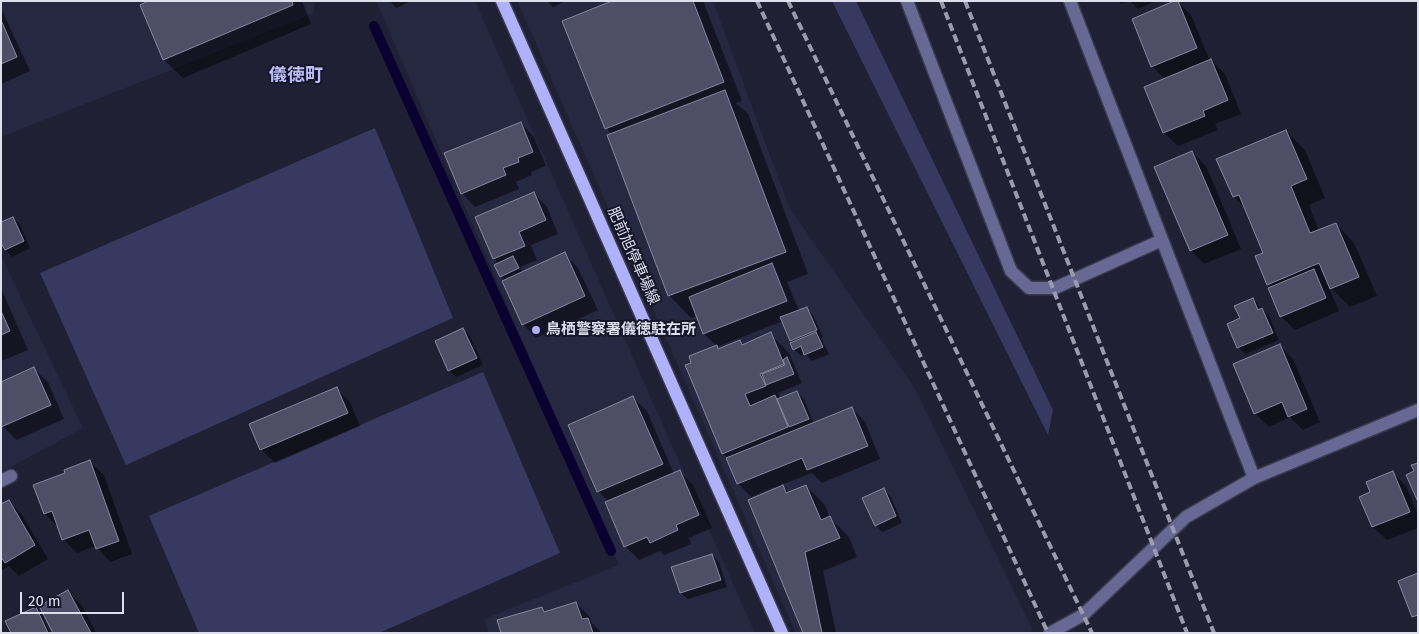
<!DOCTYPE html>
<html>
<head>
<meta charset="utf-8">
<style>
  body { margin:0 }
  #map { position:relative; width:1419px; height:634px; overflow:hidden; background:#1f2034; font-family:"Fira Sans",sans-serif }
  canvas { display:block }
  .frame { position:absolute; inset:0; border:2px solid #dedfed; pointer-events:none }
  .scale { position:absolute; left:20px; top:592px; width:104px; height:22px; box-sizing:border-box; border:2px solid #dedfed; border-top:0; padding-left:6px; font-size:15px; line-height:18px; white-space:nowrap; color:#dedfed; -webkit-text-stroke:4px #16162a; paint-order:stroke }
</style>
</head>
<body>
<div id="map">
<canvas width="1419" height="634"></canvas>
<div class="frame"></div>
<div class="scale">20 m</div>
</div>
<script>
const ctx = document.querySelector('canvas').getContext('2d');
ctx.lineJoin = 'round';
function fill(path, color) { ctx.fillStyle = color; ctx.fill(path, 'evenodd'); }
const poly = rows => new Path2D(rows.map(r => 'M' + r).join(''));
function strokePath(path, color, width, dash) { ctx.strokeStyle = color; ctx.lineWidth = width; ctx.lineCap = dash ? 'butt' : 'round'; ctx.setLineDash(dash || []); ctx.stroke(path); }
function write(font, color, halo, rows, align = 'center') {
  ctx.font = font + ' "Fira Sans","Noto Sans JP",sans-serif'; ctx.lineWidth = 4; ctx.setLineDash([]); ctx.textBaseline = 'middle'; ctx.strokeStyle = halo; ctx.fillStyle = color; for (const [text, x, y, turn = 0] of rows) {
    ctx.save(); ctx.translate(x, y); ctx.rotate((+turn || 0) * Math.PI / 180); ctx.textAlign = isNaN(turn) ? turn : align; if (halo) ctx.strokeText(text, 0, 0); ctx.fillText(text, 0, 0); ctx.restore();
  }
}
const built = poly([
  [1,1,315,1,313,14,1,137],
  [376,1,475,1,755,633,489,633,484,619,619,565],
  [517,1,713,1,789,207,914,387,1033,630,1028,633,796,633],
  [1,256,83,428,1,472]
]);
const green = poly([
  [832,1,856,1,1053,410,1048,435],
  [375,128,453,318,126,465,40,273],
  [483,372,560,553,379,633,199,633,149,516]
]);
const shadow = poly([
  [151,1,302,1,311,24,183,78,164,60,141,5],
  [390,1,411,1,396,8],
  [547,1,566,1,553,7],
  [615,1,703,1,742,101,736,103,748,114,808,274,787,282,799,311,807,308,813,315,823,337,821,338,829,354,812,361,805,354,801,356,794,349,793,343,783,321,717,347,720,350,739,341,743,345,770,334,789,353,802,383,778,393,781,399,797,392,804,399,814,424,852,408,865,422,880,459,822,483,812,473,781,485,789,493,806,486,825,505,830,518,849,537,857,557,823,571,836,633,804,633,774,487,751,497,738,483,728,458,723,454,687,366,717,346,704,334,697,316,691,318,669,295,612,134,606,128],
  [1118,1,1128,1,1121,4],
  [1130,1,1156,1,1138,9],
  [1177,1,1191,15,1210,61,1211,60,1225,74,1241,114,1215,124,1218,130,1178,146,1164,133,1165,79,1152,66],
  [1,8,30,71,1,84],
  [521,123,534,137,546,166,531,172,532,175,516,182,519,189,475,207,462,193],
  [1286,131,1305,150,1325,198,1309,205,1319,231,1336,224,1354,243,1377,296,1350,307,1328,285,1339,311,1295,330,1281,316,1270,289,1272,288,1268,284,1265,254,1246,209,1234,197],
  [1192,152,1206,166,1241,249,1204,264,1191,250],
  [533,193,547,207,558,234,531,245,537,260,520,267,523,273,565,254,578,268,598,310,536,338,523,324,505,281,501,276,499,264,494,259,477,217],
  [13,218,20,225,30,248,12,257,6,250],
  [1,288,28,350,1,361],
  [1253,299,1269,316,1279,340,1245,354,1238,347,1241,319],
  [463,330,470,336,483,365,456,377,449,370],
  [1279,345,1293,359,1320,422,1303,430,1290,417,1269,427,1255,413],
  [34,369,48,382,64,419,16,440,3,426],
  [336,388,350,402,360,426,275,463,261,449],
  [633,398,647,411,674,474,680,472,693,485,712,528,689,538,691,544,664,555,660,551,639,560,625,546,609,502,598,491],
  [90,462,104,475,132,554,110,562,96,546,77,553,63,539,59,528,45,514,67,474],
  [1392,472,1406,486,1418,515,1418,528,1387,540,1373,527,1361,498,1372,493],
  [884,490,891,497,902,523,882,532,876,525],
  [9,501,22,515,48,559,19,576,9,566,1,570,1,551],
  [712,555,719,562,727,587,688,599,681,593],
  [68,592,82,606,96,633,55,633],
  [576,603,590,617,591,622,602,633,502,633,542,608,546,612],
  [35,608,42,615,50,633,12,633]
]);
const stream = poly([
  [374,26,611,551]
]);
const building = poly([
  [148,1,292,1,293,5,163,60,140,5,148,1],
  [612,1,693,1,724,82,605,129,562,21,612,1],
  [1174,1,1178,1,1197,48,1151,67,1132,19,1174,1],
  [1,20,17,57,1,64,1,20],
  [1211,59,1228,100,1203,111,1205,116,1163,133,1144,87,1211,59],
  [725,90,786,252,668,296,607,135,725,90],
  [521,122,533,152,518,158,519,162,503,168,506,175,461,194,444,153,521,122],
  [1286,130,1307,179,1291,186,1310,233,1336,223,1359,277,1330,289,1319,263,1267,285,1255,256,1263,253,1239,195,1233,197,1216,159,1286,130],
  [1192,151,1228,235,1190,251,1154,167,1192,151],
  [534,192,546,220,519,232,525,246,493,259,475,217,534,192],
  [13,217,24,241,5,250,1,243,1,222,13,217],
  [565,252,585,296,522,325,502,281,565,252],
  [513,256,519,268,500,277,494,265,513,256],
  [772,263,787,301,703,334,689,297,772,263],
  [1314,269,1326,298,1280,317,1268,288,1314,269],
  [1253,298,1258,310,1262,308,1273,333,1237,348,1227,324,1240,318,1234,306,1253,298],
  [807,307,817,330,790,341,780,317,807,307],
  [1,311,10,331,1,335,1,311],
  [463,328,477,358,448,371,435,341,463,328],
  [771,332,784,364,760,374,766,386,745,394,750,406,775,395,788,427,722,454,685,365,691,363,689,356,717,345,718,349,740,340,742,345,771,332],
  [816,332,823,347,804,355,801,346,793,350,790,343,816,332],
  [1280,344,1307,409,1288,417,1282,402,1254,414,1233,364,1280,344],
  [787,357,794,374,766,385,762,374,785,365,783,360,787,357],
  [34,367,51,405,1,427,1,382,34,367],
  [337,387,348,413,260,450,249,424,337,387],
  [797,391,809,419,789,427,777,399,797,391],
  [633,396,663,464,597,492,568,425,633,396],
  [852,407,868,446,807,470,802,458,737,484,726,458,852,407],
  [90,460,119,541,96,549,89,530,62,540,52,511,44,514,33,485,65,473,64,470,90,460],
  [1418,463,1418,502,1406,475,1414,471,1411,465,1418,463],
  [680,470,699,515,676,525,678,530,650,543,647,537,624,547,605,502,680,470],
  [1393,471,1410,512,1372,527,1359,497,1370,492,1366,482,1393,471],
  [783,485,786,493,806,485,821,520,830,516,840,538,805,552,822,633,803,633,748,500,783,485],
  [884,488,896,516,875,526,862,498,884,488],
  [9,500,35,545,5,563,1,557,1,504,9,500],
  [712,554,721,580,680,593,671,567,712,554],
  [1418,573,1418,615,1412,617,1398,581,1418,573],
  [68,590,91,633,53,633,39,606,68,590],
  [576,602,582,619,588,618,593,633,501,633,497,620,542,607,544,612,576,602],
  [36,607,48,633,11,633,5,621,36,607]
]);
const minor = poly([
  [907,1,1011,271,1029,288,1055,288,1162,240],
  [1070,1,1254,478],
  [1,481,11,476],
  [1050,633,1083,615,1186,517,1254,478,1418,410]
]);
const major = poly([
  [502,1,782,633]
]);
const rail = poly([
  [757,1,1048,633],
  [788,1,1092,633],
  [941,1,1187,633],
  [965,1,1214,633]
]);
const markers = [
  [536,330,5,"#acaffb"]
];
const streetNames = [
  ["肥前旭停車場線",633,256,66]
];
const poiNames = [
  ["鳥栖警察署儀徳駐在所",546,330]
];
const quarterNames = [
  ["儀徳町",296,76]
];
fill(built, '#262741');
fill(green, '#383961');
fill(shadow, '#0007');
strokePath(stream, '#0b0131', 10);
fill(building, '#4e4f66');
strokePath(building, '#8688a1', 1);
strokePath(minor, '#3a3b4e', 15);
strokePath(major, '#3a3b4e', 15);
strokePath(minor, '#676994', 12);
strokePath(major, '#afb2fa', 12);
strokePath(rail, '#9a9bab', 4, [8, 4]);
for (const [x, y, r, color] of markers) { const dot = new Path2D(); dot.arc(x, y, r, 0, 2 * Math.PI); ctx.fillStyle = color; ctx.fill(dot); strokePath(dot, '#16162a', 2); }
write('15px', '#dedfed', '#16162a', streetNames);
write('bold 15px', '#dedfed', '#16162a', poiNames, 'left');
write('bold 18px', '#bcbff8', '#16162a', quarterNames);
</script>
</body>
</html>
